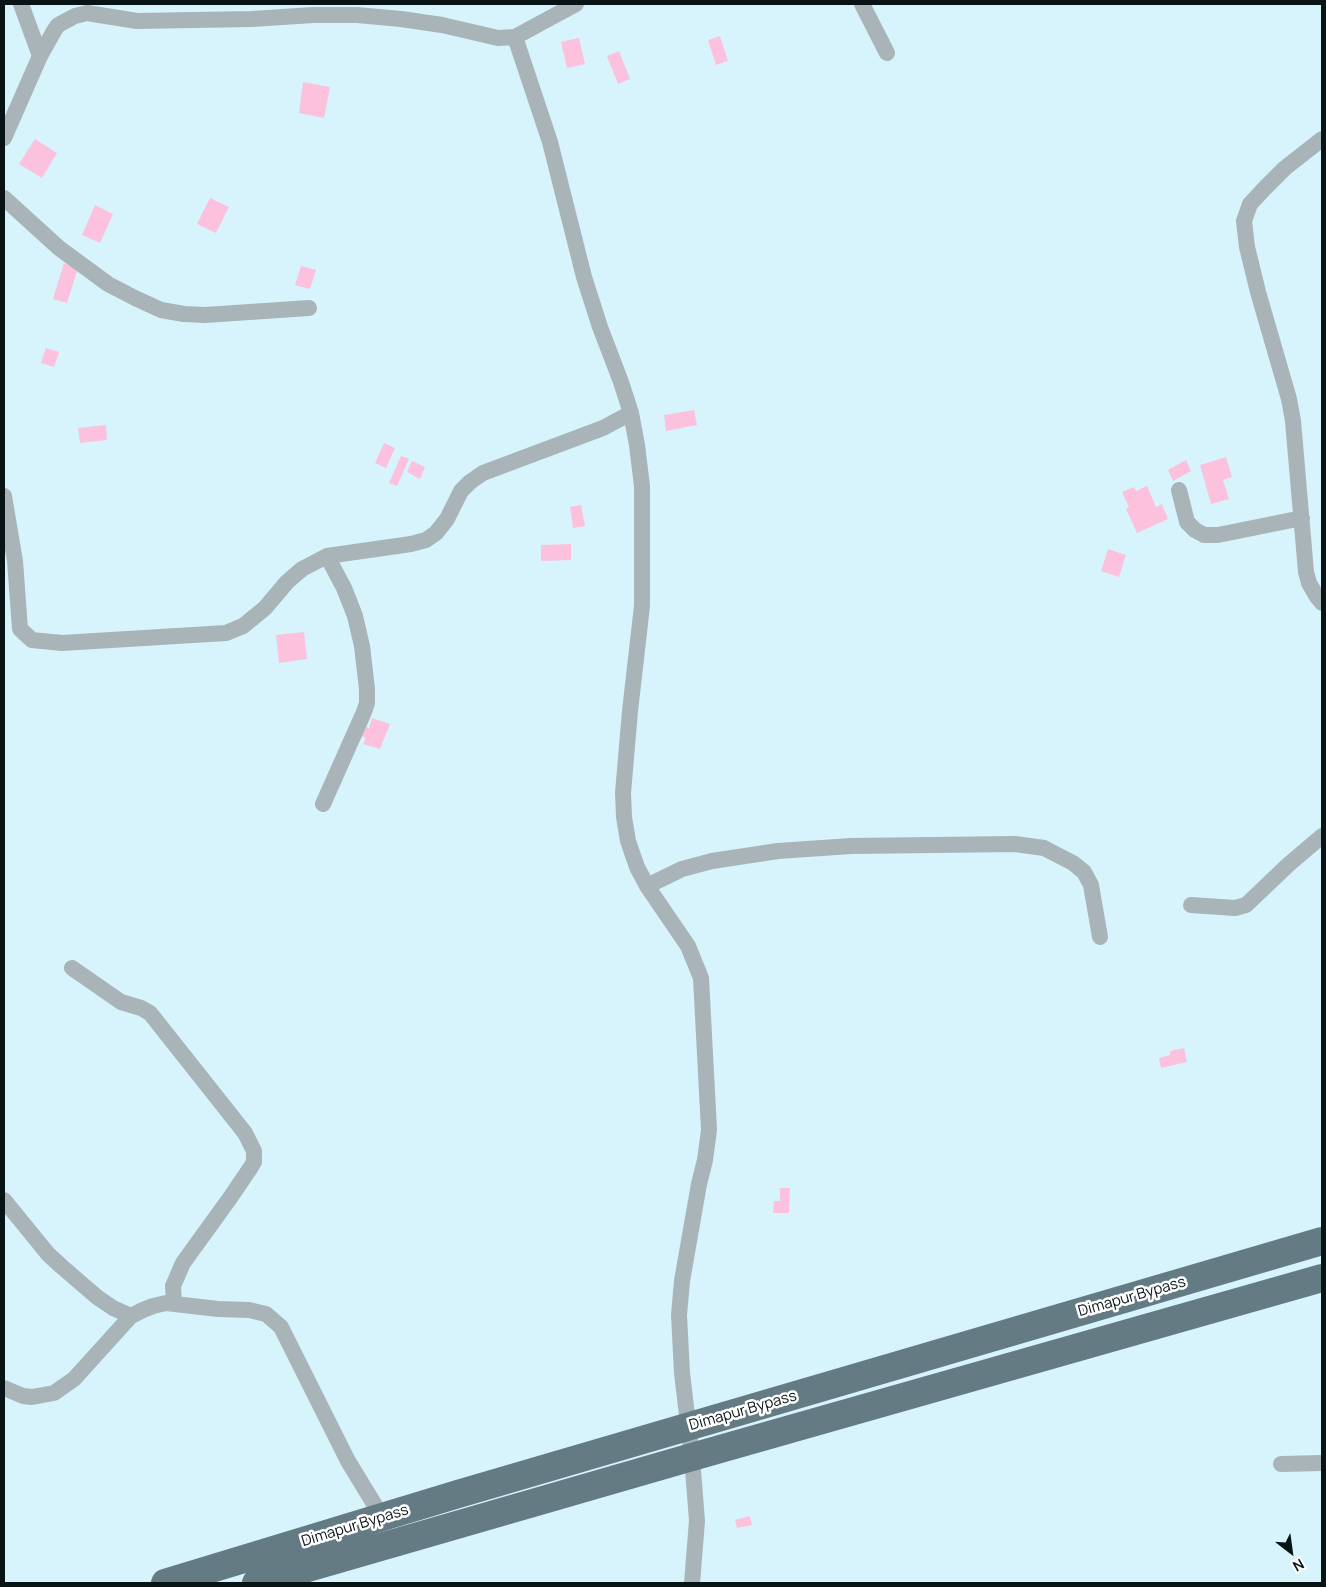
<!DOCTYPE html>
<html>
<head>
<meta charset="utf-8">
<style>
  body { margin:0 }
  #map { position:relative; width:1326px; height:1587px; overflow:hidden; background:#d7f4fd; font-family:Manrope,sans-serif }
  canvas { display:block }
  .frame { position:absolute; inset:0; border:5px solid #081316; pointer-events:none }
  .north { position:absolute; left:1266px; top:1527px; width:50px; height:50px; -webkit-text-stroke:4px #fff; paint-order:stroke; rotate:150deg; font-size:14px; font-weight:700; line-height:20px; text-align:center; color:#081316 }
  .north::after { content:''; display:block; margin:auto; width:18px; height:22px; background:#081316; clip-path:polygon(50% 0,100% 100%,50% 72%,0 100%) }
</style>
</head>
<body>
<div id="map">
<canvas width="1326" height="1587"></canvas>
<div class="frame"></div>
<div class="north">N</div>
</div>
<script>
const ctx = document.querySelector('canvas').getContext('2d');
ctx.lineJoin = 'round';
function fill(path, color) { ctx.fillStyle = color; ctx.fill(path, 'evenodd'); }
const poly = rows => new Path2D(rows.map(r => 'M' + r).join(''));
function strokePath(path, color, width, dash) { ctx.strokeStyle = color; ctx.lineWidth = width; ctx.lineCap = dash ? 'butt' : 'round'; ctx.setLineDash(dash || []); ctx.stroke(path); }
function write(font, color, halo, rows, align = 'center') {
  ctx.font = font + ' Manrope,sans-serif'; ctx.lineWidth = 5; ctx.setLineDash([]); ctx.textBaseline = 'middle'; ctx.strokeStyle = halo; ctx.fillStyle = color; for (const [text, x, y, turn = 0] of rows) {
    ctx.save(); ctx.translate(x, y); ctx.rotate((+turn || 0) * Math.PI / 180); ctx.textAlign = isNaN(turn) ? turn : align; if (halo) ctx.strokeText(text, 0, 0); ctx.fillText(text, 0, 0); ctx.restore();
  }
}
const building = poly([
  [720,36,728,61,716,65,708,40],
  [579,38,585,64,567,68,561,42],
  [619,51,630,79,618,84,607,56],
  [303,82,330,87,324,118,299,113],
  [35,139,57,153,42,178,19,164],
  [210,198,229,207,216,233,197,224],
  [95,205,113,214,100,243,82,235],
  [64,263,78,268,67,303,53,299],
  [301,266,316,270,310,289,295,285],
  [46,348,59,352,54,367,41,363],
  [694,410,697,425,666,431,664,415],
  [106,425,107,440,80,443,78,428],
  [384,443,395,448,386,468,375,463],
  [401,456,409,459,397,486,389,483],
  [1226,457,1232,477,1223,480,1229,499,1211,504,1200,465],
  [1186,460,1191,471,1173,481,1168,470],
  [412,461,425,467,420,479,407,472],
  [1147,486,1156,507,1162,504,1168,519,1137,533,1126,509,1129,507,1122,492,1134,487,1136,491],
  [581,505,585,526,573,528,570,507],
  [571,544,571,560,541,561,541,545],
  [1108,549,1126,555,1119,577,1101,571],
  [304,632,307,659,279,663,276,635],
  [372,718,390,724,380,749,363,744,366,738,356,734,361,725,369,728],
  [1184,1048,1187,1062,1161,1068,1159,1058,1170,1055,1170,1051],
  [780,1188,790,1188,789,1213,773,1213,774,1201,780,1201],
  [750,1516,752,1525,737,1528,735,1520]
]);
const minor = poly([
  [21,4,40,56],
  [862,4,887,53],
  [515,37,550,142,584,277,600,327,621,382,631,413,637,445,642,486,642,606,630,711,623,793,624,817,628,841,637,867,647,886,688,946,701,978,709,1130,705,1160,699,1184,682,1281,679,1315,682,1373,692,1457,697,1521,692,1583],
  [4,138,40,56,54,31,58,25,75,16,87,13,137,21,252,19,313,15,357,15,401,19,442,25,498,38,515,37,576,4],
  [1322,139,1285,168,1265,188,1250,204,1244,221,1247,247,1258,292,1289,399,1293,421,1306,572,1309,583,1317,597,1322,603],
  [4,198,59,248,108,284,135,298,161,310,184,314,205,315,309,308],
  [1179,490,1187,522,1195,530,1204,535,1218,535,1302,518],
  [4,496,15,561,20,629,32,640,62,643,226,633,243,626,265,608,287,582,302,569,327,556,411,544,426,540,436,533,447,519,461,491,470,482,483,473,603,428,631,413],
  [323,804,364,712,367,703,367,689,362,646,355,616,344,588,327,556],
  [647,886,682,869,712,861,778,851,851,846,1015,844,1044,848,1073,863,1084,872,1091,885,1100,937],
  [1191,905,1235,908,1246,905,1288,865,1322,836],
  [72,968,121,1002,141,1008,150,1013,245,1133,254,1151,254,1162,251,1167,230,1198,183,1263,173,1286,174,1304],
  [4,1200,48,1254,61,1266,97,1297,113,1308,131,1316],
  [4,1388,23,1396,32,1397,54,1393,74,1379,131,1316,143,1310,153,1306,166,1303,218,1309,249,1310,266,1314,281,1327,348,1461,382,1517],
  [1281,1464,1322,1463]
]);
const trunk = poly([
  [165,1583,458,1494,1322,1241],
  [256,1583,692,1457,1322,1278]
]);
const streetNames = [
  ["Dimapur Bypass",1132,1297,-16],
  ["Dimapur Bypass",743,1411,-16],
  ["Dimapur Bypass",355,1526,-17]
];
fill(building, '#fcc1dc');
strokePath(minor, '#a8b4b8', 16);
strokePath(trunk, '#647b83', 28);
write('15px', '#081316', '#fff', streetNames);
</script>
</body>
</html>
